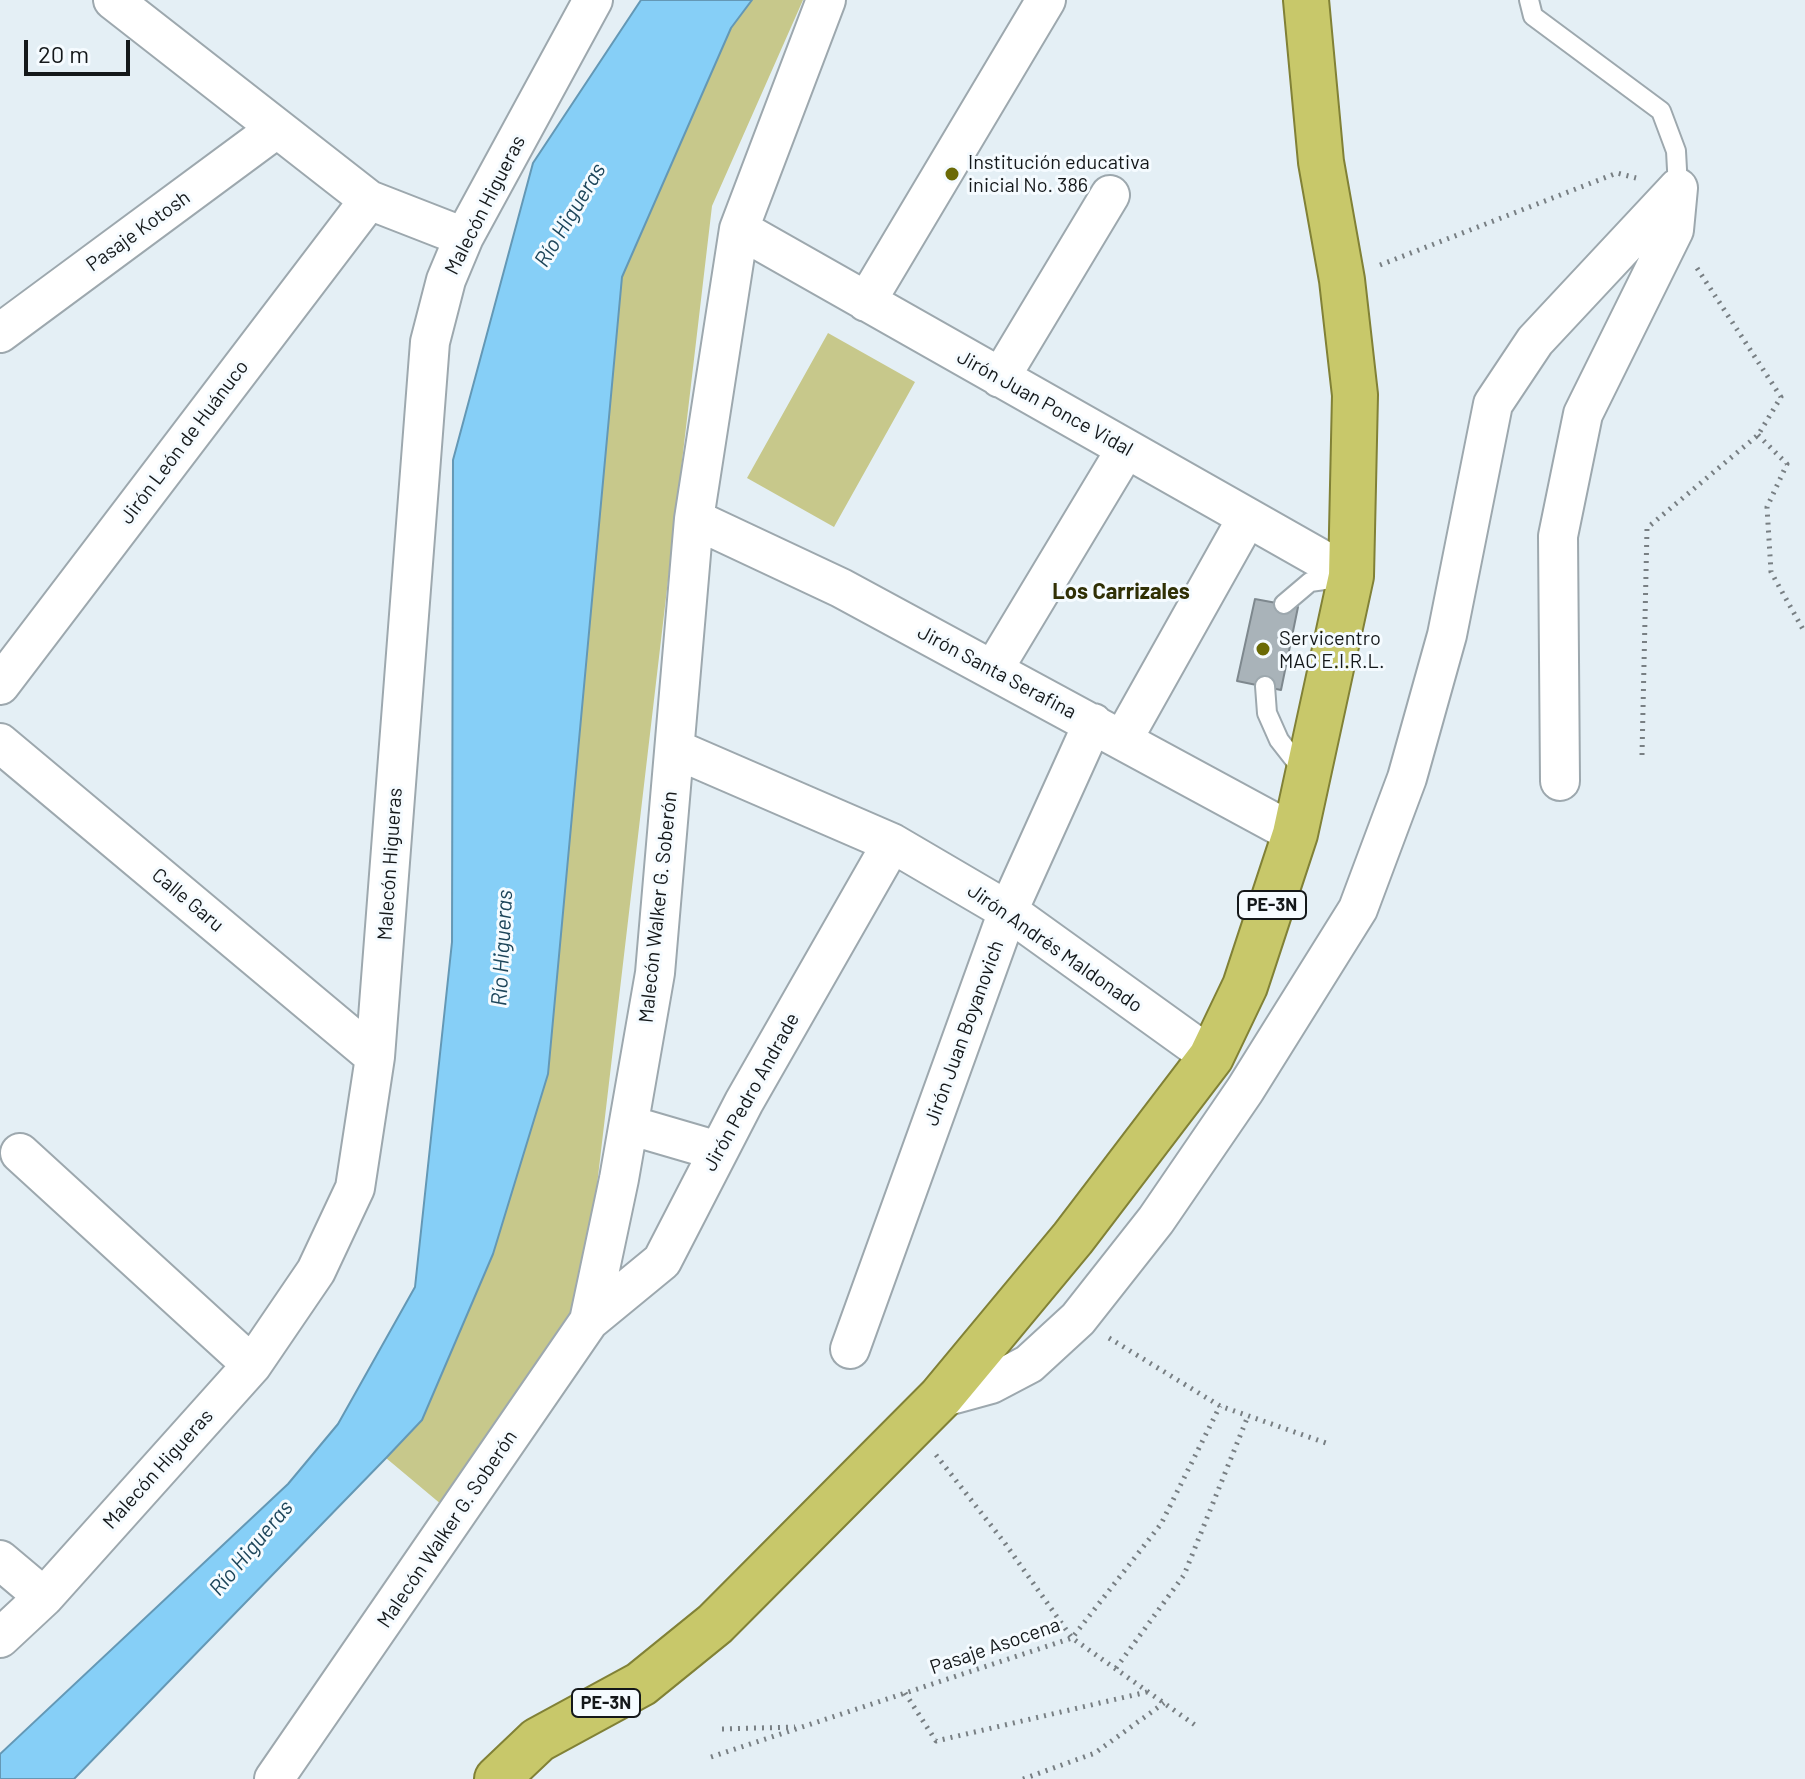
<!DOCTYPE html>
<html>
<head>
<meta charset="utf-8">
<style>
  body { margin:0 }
  #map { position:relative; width:1805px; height:1779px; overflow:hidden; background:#e4eff5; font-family:Barlow,sans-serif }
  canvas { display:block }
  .scale { position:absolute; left:24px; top:40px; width:106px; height:36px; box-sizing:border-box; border:4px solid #14181a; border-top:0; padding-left:10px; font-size:24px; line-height:28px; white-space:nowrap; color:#14181a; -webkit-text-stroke:6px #f5fbff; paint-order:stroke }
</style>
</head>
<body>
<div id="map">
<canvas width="1805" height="1779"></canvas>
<div class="scale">20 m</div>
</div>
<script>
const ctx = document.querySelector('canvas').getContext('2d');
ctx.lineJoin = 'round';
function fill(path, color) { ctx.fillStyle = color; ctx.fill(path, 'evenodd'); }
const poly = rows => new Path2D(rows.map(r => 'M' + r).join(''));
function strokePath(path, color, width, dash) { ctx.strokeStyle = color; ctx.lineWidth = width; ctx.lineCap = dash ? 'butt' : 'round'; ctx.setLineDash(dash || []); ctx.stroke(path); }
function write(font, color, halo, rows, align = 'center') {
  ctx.font = font + ' Barlow,sans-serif'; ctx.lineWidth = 6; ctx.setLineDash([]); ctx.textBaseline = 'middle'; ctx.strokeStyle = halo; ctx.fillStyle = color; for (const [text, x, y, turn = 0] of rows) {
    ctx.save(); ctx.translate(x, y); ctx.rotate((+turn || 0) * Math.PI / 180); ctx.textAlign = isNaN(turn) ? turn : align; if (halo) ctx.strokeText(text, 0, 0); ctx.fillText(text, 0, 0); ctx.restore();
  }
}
const green = poly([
  [752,0,803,0,712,206,583,1304,448,1510,386,1458,422,1420,548,1074,622,277,731,28],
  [828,333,915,382,834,527,747,478]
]);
const water = poly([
  [641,0,752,0,731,28,622,277,548,1074,493,1254,422,1420,386,1458,74,1779,0,1779,0,1754,288,1484,338,1424,415,1287,452,942,453,460,533,163,641,0]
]);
const building = poly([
  [1255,599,1298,607,1281,690,1237,681,1255,599]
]);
const path = poly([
  [1380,265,1617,173,1636,178],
  [1758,435,1787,464,1767,507,1771,572,1805,633],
  [1642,755,1647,528,1758,435,1781,397,1695,265],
  [1109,1338,1220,1406,1329,1444],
  [936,1455,1004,1542,1072,1638,1195,1725],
  [1116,1668,1184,1575,1248,1416],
  [905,1693,936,1741,1147,1692],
  [722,1729,795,1727],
  [711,1757,1072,1638,1161,1524,1220,1406],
  [1023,1779,1095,1753,1164,1703]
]);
const service = poly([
  [1529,0,1533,16,1661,111,1676,151,1678,188],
  [1284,604,1310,582,1345,577],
  [1265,686,1267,713,1279,740,1304,772]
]);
const minor = poly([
  [113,0,369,200,464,237],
  [739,229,1351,576],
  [866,302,1046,0],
  [0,333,276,129],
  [1000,378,1110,195],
  [694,519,841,588,1295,834],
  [993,670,1126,449],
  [0,685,369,200],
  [1123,739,1247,518],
  [0,743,375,1057],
  [675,749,892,843,1008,911,1211,1057],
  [1560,781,1558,536,1583,414,1674,230,1678,188],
  [629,1125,718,1151],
  [20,1153,252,1365],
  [589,1321,662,1261,744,1102,892,843],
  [850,1349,1008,911,1093,723],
  [940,1398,991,1384,1029,1364,1078,1319,1156,1220,1245,1090,1358,909,1407,778,1447,635,1493,404,1535,341,1678,188],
  [0,1560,44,1597],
  [0,1638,44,1597,252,1365,316,1271,355,1188,375,1057,430,342,446,280,464,237,593,0],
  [274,1779,589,1321,619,1179,655,973,694,519,739,229,826,0]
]);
const trunk = poly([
  [497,1779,538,1740,641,1684,715,1624,940,1398,1073,1238,1211,1057,1245,986,1295,834,1351,576,1355,395,1342,280,1321,162,1306,0]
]);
const markers = [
  [952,174,8,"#6b6a06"],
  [1263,649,8,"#6b6a06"]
];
const shields = [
  [1272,905,68],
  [606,1703,68]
];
const shieldNames = [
  ["PE-3N",1272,905],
  ["PE-3N",606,1703]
];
const poiNames = [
  ["Institución educativa",968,162],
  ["inicial No. 386",968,185],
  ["Servicentro",1279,638],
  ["MAC E.I.R.L.",1279,661]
];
const streetNames = [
  ["Malecón Higueras",485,205,-63],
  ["Pasaje Kotosh",138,231,-36],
  ["Jirón Juan Ponce Vidal",1045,403,29],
  ["Jirón León de Huánuco",184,442,-53],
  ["Jirón Santa Serafina",997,672,28],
  ["Malecón Higueras",390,864,-86],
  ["Calle Garu",188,900,40],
  ["Malecón Walker G. Soberón",658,907,-84],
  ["Jirón Andrés Maldonado",1055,948,35],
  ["Jirón Juan Boyanovich",964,1033,-70],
  ["Jirón Pedro Andrade",751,1092,-61],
  ["Malecón Higueras",158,1469,-48],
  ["Malecón Walker G. Soberón",447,1529,-56],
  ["Pasaje Asocena",995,1646,-19]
];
const waterNames = [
  ["Río Higueras",570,215,-59],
  ["Río Higueras",502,948,-87],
  ["Río Higueras",251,1548,-50]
];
const neighbourhoodNames = [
  ["Los Carrizales",1121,592]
];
fill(green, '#c7c88b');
fill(water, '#86cff7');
strokePath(water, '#6498b5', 2);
fill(building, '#a9b3b9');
strokePath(building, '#7e888e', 2);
strokePath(service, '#9da8ae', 22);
strokePath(minor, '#9da8ae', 42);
strokePath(trunk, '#818136', 48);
strokePath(path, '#787f83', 5, [2, 6]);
strokePath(service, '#fff', 18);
strokePath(minor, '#fff', 38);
strokePath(trunk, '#c8c86a', 44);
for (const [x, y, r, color] of markers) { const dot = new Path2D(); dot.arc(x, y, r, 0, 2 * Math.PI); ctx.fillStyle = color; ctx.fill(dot); strokePath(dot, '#f5fbff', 3); }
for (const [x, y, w] of shields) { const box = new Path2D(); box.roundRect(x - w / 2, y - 14, w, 28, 6); ctx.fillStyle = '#f5fbff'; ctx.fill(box); strokePath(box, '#14181a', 2); }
write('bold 18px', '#14181a', null, shieldNames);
write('20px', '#14181a', '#f5fbff', poiNames, 'left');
write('20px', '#14181a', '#f5fbff', streetNames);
write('italic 22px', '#1c455a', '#f5fbff', waterNames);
write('bold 22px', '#303005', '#f5fbff', neighbourhoodNames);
</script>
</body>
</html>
